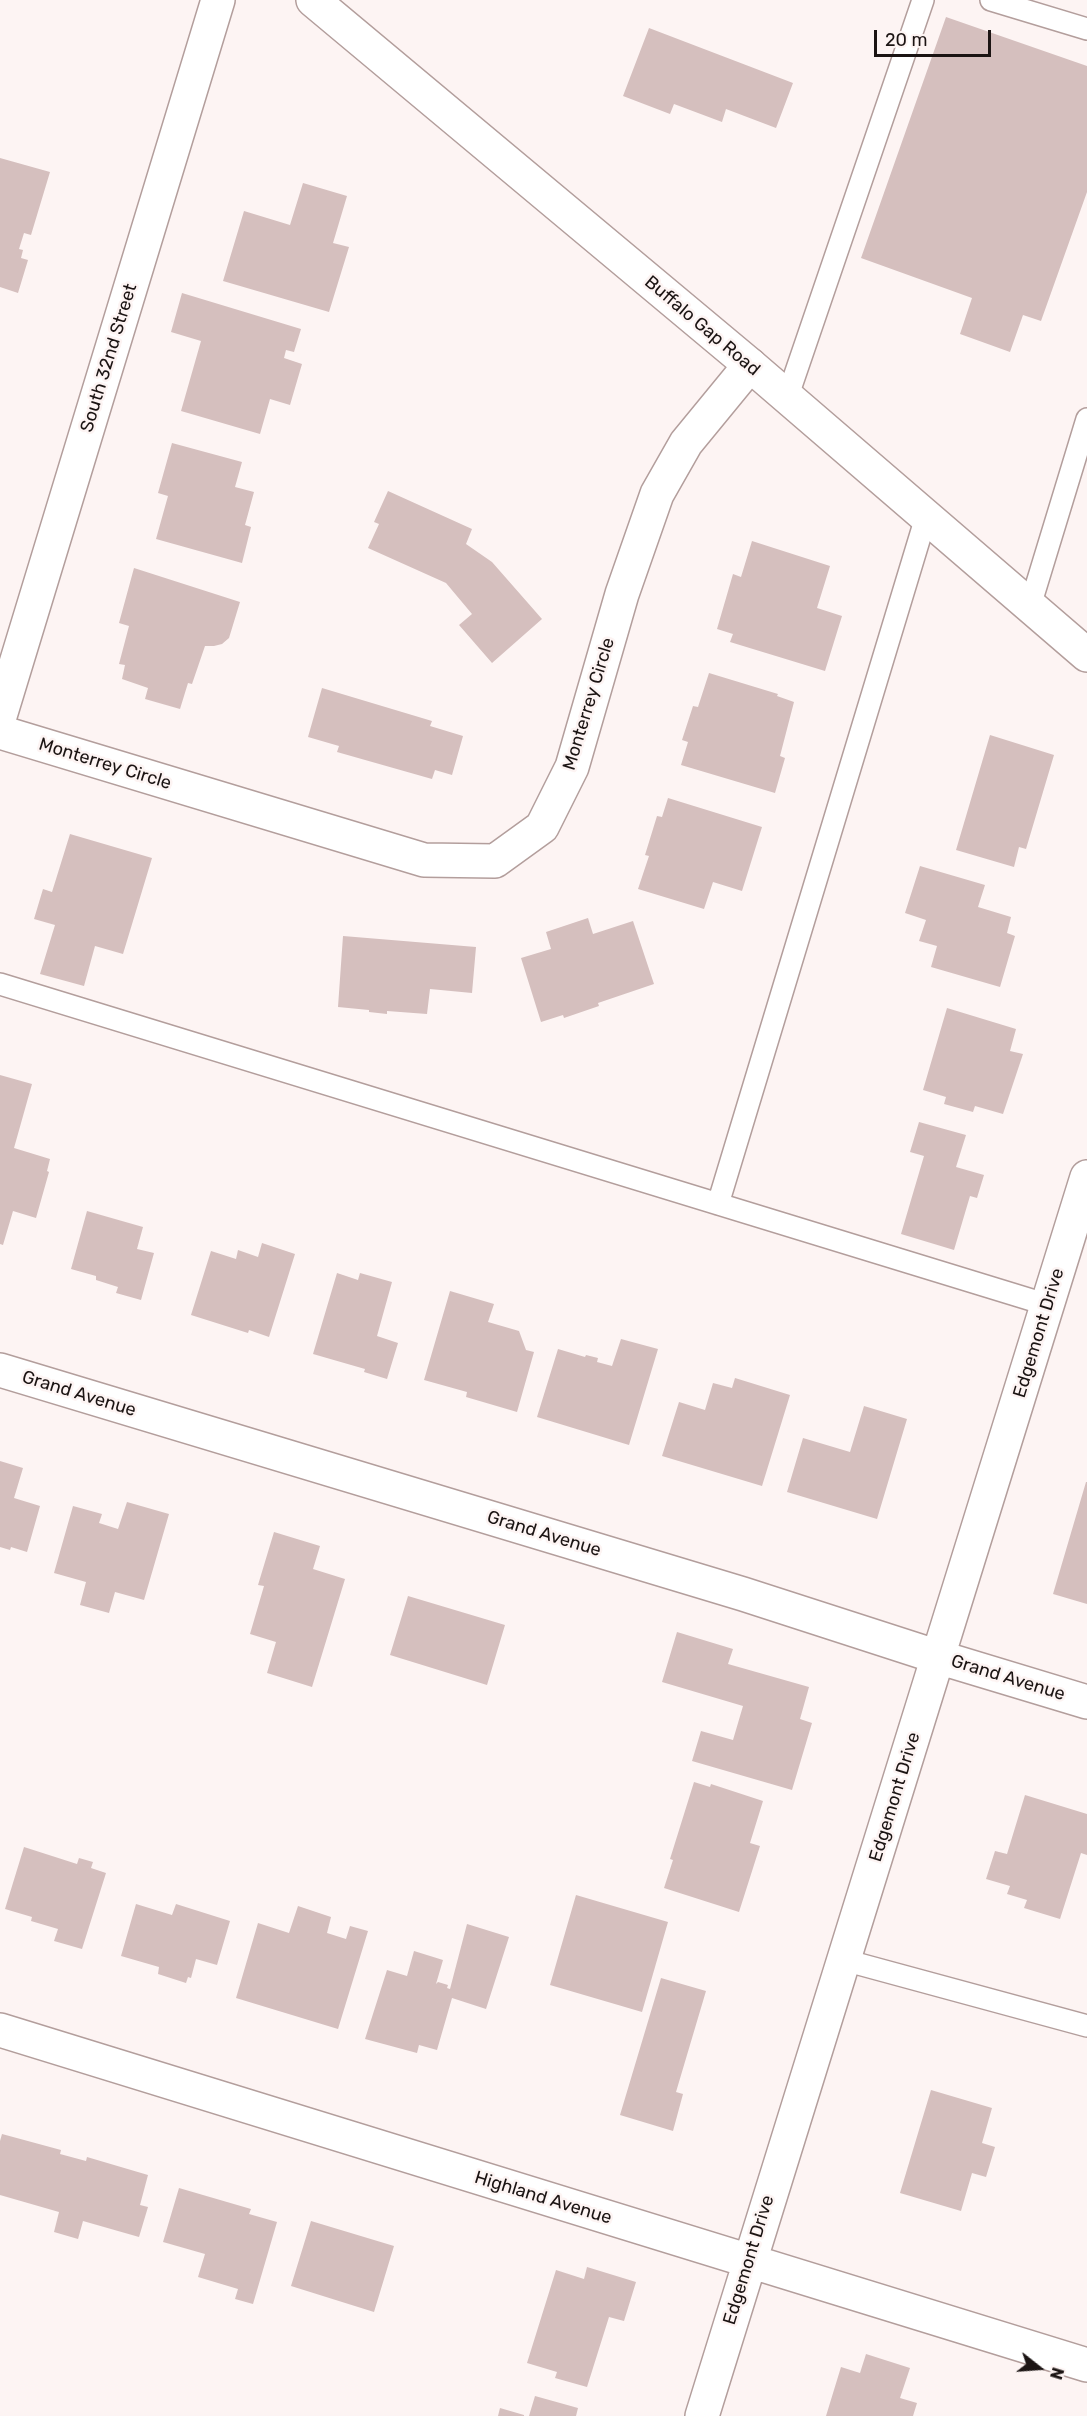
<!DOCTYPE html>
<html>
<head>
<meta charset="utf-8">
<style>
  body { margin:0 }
  #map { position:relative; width:1087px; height:2416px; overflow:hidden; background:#fdf4f3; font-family:Rubik,sans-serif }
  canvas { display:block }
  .north { position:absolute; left:1009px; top:2338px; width:60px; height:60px; -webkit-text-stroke:4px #fdf4f3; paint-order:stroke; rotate:107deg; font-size:16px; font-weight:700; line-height:24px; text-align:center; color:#1b1413 }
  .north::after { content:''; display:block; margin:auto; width:21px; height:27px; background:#1b1413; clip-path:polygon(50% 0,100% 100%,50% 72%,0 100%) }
  .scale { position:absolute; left:874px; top:30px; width:117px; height:27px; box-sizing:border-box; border:3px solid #1b1413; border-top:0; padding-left:8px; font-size:18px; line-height:21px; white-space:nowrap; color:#1b1413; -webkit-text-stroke:4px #fdf4f3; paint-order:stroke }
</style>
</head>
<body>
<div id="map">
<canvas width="1087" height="2416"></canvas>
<div class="north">N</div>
<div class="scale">20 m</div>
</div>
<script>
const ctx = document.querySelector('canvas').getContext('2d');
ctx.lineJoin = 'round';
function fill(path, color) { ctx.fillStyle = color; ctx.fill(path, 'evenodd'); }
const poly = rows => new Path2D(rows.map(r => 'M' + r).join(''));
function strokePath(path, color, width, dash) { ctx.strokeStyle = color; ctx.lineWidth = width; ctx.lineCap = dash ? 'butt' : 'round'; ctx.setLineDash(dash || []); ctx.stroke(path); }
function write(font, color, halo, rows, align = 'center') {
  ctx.font = font + ' Rubik,sans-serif'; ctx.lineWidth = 5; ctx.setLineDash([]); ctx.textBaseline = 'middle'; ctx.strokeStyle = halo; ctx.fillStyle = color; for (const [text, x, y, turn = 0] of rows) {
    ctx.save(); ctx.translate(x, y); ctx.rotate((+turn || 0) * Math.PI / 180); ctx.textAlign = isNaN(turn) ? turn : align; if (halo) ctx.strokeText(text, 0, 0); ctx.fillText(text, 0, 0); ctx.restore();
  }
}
const building = poly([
  [946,17,1087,66,1087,192,1041,321,1023,315,1010,352,960,334,972,298,861,258],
  [649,28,793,83,776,128,726,109,722,122,674,104,670,114,623,96],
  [0,158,50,172,31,235,24,233,19,249,23,250,21,258,28,260,18,293,0,287],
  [303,183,347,196,333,243,349,247,329,312,223,281,244,211,290,225],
  [182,293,301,329,294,352,286,350,284,358,302,364,290,405,270,399,260,434,181,411,201,341,171,332],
  [172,443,242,462,235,487,254,492,245,525,251,527,242,563,156,539,168,496,158,493],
  [388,491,472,529,466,544,492,562,542,619,492,663,459,625,472,614,446,583,368,548,379,524,374,522],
  [752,541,830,566,817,608,842,616,825,671,730,642,733,634,717,629,733,574,741,577],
  [134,568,240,602,229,638,222,644,214,646,205,646,192,684,188,683,180,709,145,699,148,688,122,679,125,665,119,664,129,626,119,623],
  [709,673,778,694,777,696,794,702,780,756,785,758,775,793,681,765,688,742,682,740,693,706,698,707],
  [322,688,432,721,430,726,463,736,452,775,435,770,432,779,337,752,339,746,308,737],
  [990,735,1054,755,1026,849,1019,847,1014,867,956,850],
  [668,798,762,827,742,891,713,882,704,909,638,889,649,856,645,855,657,816,662,817],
  [70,834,152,858,123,954,95,946,84,986,40,974,55,925,34,919,43,889,52,892],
  [920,866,985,885,978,907,1011,917,1007,933,1015,936,1000,987,931,967,937,946,919,941,926,920,905,913],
  [588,918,593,934,633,921,654,984,598,1003,599,1006,564,1018,563,1015,541,1022,521,958,551,949,546,932],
  [343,936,476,947,472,993,430,989,427,1014,387,1011,387,1014,369,1012,369,1010,338,1007],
  [947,1008,1016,1029,1010,1051,1023,1054,1003,1114,975,1106,973,1112,944,1104,946,1097,923,1090],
  [0,1075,32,1084,14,1148,50,1159,47,1171,49,1172,36,1218,13,1211,3,1245,0,1244],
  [919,1122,966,1135,956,1167,984,1175,977,1198,970,1196,954,1250,901,1234,924,1156,910,1152],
  [87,1211,143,1227,137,1249,154,1253,141,1300,116,1293,118,1287,96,1280,96,1276,71,1269],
  [262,1243,295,1254,269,1337,249,1330,248,1333,191,1315,211,1251,236,1259,238,1250,258,1257],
  [337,1273,358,1280,360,1273,392,1282,377,1336,398,1343,387,1379,364,1372,365,1369,313,1354],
  [450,1291,494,1304,488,1322,519,1331,526,1350,534,1352,517,1412,466,1397,467,1392,424,1380],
  [621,1339,658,1349,629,1445,537,1417,558,1349,585,1357,586,1355,598,1358,597,1362,612,1366],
  [735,1378,790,1395,762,1486,662,1456,679,1402,705,1410,713,1383,732,1388],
  [864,1406,907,1419,877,1519,787,1492,803,1438,850,1452],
  [0,1461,23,1468,14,1498,40,1506,27,1552,11,1547,10,1550,0,1547],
  [1086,1482,1087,1482,1087,1604,1053,1594],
  [127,1502,169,1514,144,1600,115,1592,109,1613,80,1605,86,1582,54,1573,73,1506,102,1514,99,1523,118,1529],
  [274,1532,320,1546,313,1569,345,1579,312,1687,267,1673,276,1642,250,1634,264,1586,258,1585],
  [408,1596,505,1625,487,1685,390,1655],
  [677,1632,733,1649,728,1664,809,1687,800,1719,812,1723,792,1790,692,1761,701,1731,733,1740,743,1706,662,1682],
  [694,1782,710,1787,711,1784,763,1801,750,1843,760,1846,739,1912,664,1888,673,1860,670,1859],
  [1025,1795,1087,1814,1087,1855,1081,1853,1060,1919,1024,1908,1027,1900,1007,1894,1010,1886,986,1879,995,1851,1007,1854],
  [24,1847,77,1864,79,1858,93,1862,91,1868,106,1873,82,1949,54,1941,58,1929,31,1921,32,1917,5,1909],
  [576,1895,668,1922,642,2012,550,1985],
  [136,1904,172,1915,176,1904,230,1921,217,1965,196,1959,191,1978,188,1977,186,1983,158,1974,159,1967,121,1956],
  [298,1906,331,1917,327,1933,346,1939,350,1926,368,1931,338,2029,236,1998,258,1923,289,1933],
  [467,1924,509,1937,486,2009,452,1998,437,2050,419,2045,417,2053,365,2039,387,1970,407,1976,414,1951,443,1960,436,1984,438,1982,448,1985,447,1988,450,1989],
  [661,1978,706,1991,676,2092,683,2094,673,2131,620,2115],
  [931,2090,992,2108,982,2143,995,2147,986,2177,972,2173,961,2211,900,2193],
  [2,2134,61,2150,60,2154,86,2161,87,2157,148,2175,140,2205,148,2207,139,2237,83,2221,78,2239,54,2232,59,2212,0,2195,0,2141],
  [179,2188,251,2209,249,2214,277,2222,253,2304,235,2299,238,2289,198,2277,205,2254,163,2242],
  [311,2221,394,2246,374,2312,291,2286],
  [587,2267,636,2282,624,2321,609,2317,587,2387,555,2378,557,2372,527,2363,556,2270,584,2279],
  [866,2354,910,2368,900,2398,917,2403,913,2416,826,2416,841,2367,860,2373],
  [535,2396,578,2408,576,2416,529,2416],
  [500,2408,524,2415,524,2416,498,2416]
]);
const service = poly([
  [991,0,1087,29],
  [787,398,923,0],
  [1030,606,1087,419],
  [0,984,1048,1305],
  [718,1204,926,517],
  [844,1960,1087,2026]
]);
const minor = poly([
  [0,732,424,860,495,861,542,827,572,767,622,594,657,494,686,443,750,365],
  [0,1370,743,1594,938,1657,1087,1702],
  [0,2030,1087,2365],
  [702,2416,1087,1177]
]);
const tertiary = poly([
  [0,716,218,0]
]);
const secondary = poly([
  [313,0,750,365,1087,655]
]);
const streetNames = [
  ["Buffalo Gap Road",702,326,40],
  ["South 32nd Street",109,358,-73],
  ["Monterrey Circle",589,704,-73],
  ["Monterrey Circle",105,764,17],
  ["Edgemont Drive",1039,1333,-73],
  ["Grand Avenue",79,1394,17],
  ["Grand Avenue",544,1534,17],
  ["Grand Avenue",1008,1678,17],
  ["Edgemont Drive",895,1797,-73],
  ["Highland Avenue",543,2198,17],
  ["Edgemont Drive",749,2260,-73]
];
fill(building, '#d5bfbe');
strokePath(service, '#b39e9c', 24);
strokePath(minor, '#b39e9c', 36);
strokePath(tertiary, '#b39e9c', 36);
strokePath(secondary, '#b39e9c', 36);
strokePath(service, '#fff', 21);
strokePath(minor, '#fff', 33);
strokePath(tertiary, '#fff', 33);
strokePath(secondary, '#fff', 33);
write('18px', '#1b1413', '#fdf4f3', streetNames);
</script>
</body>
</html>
